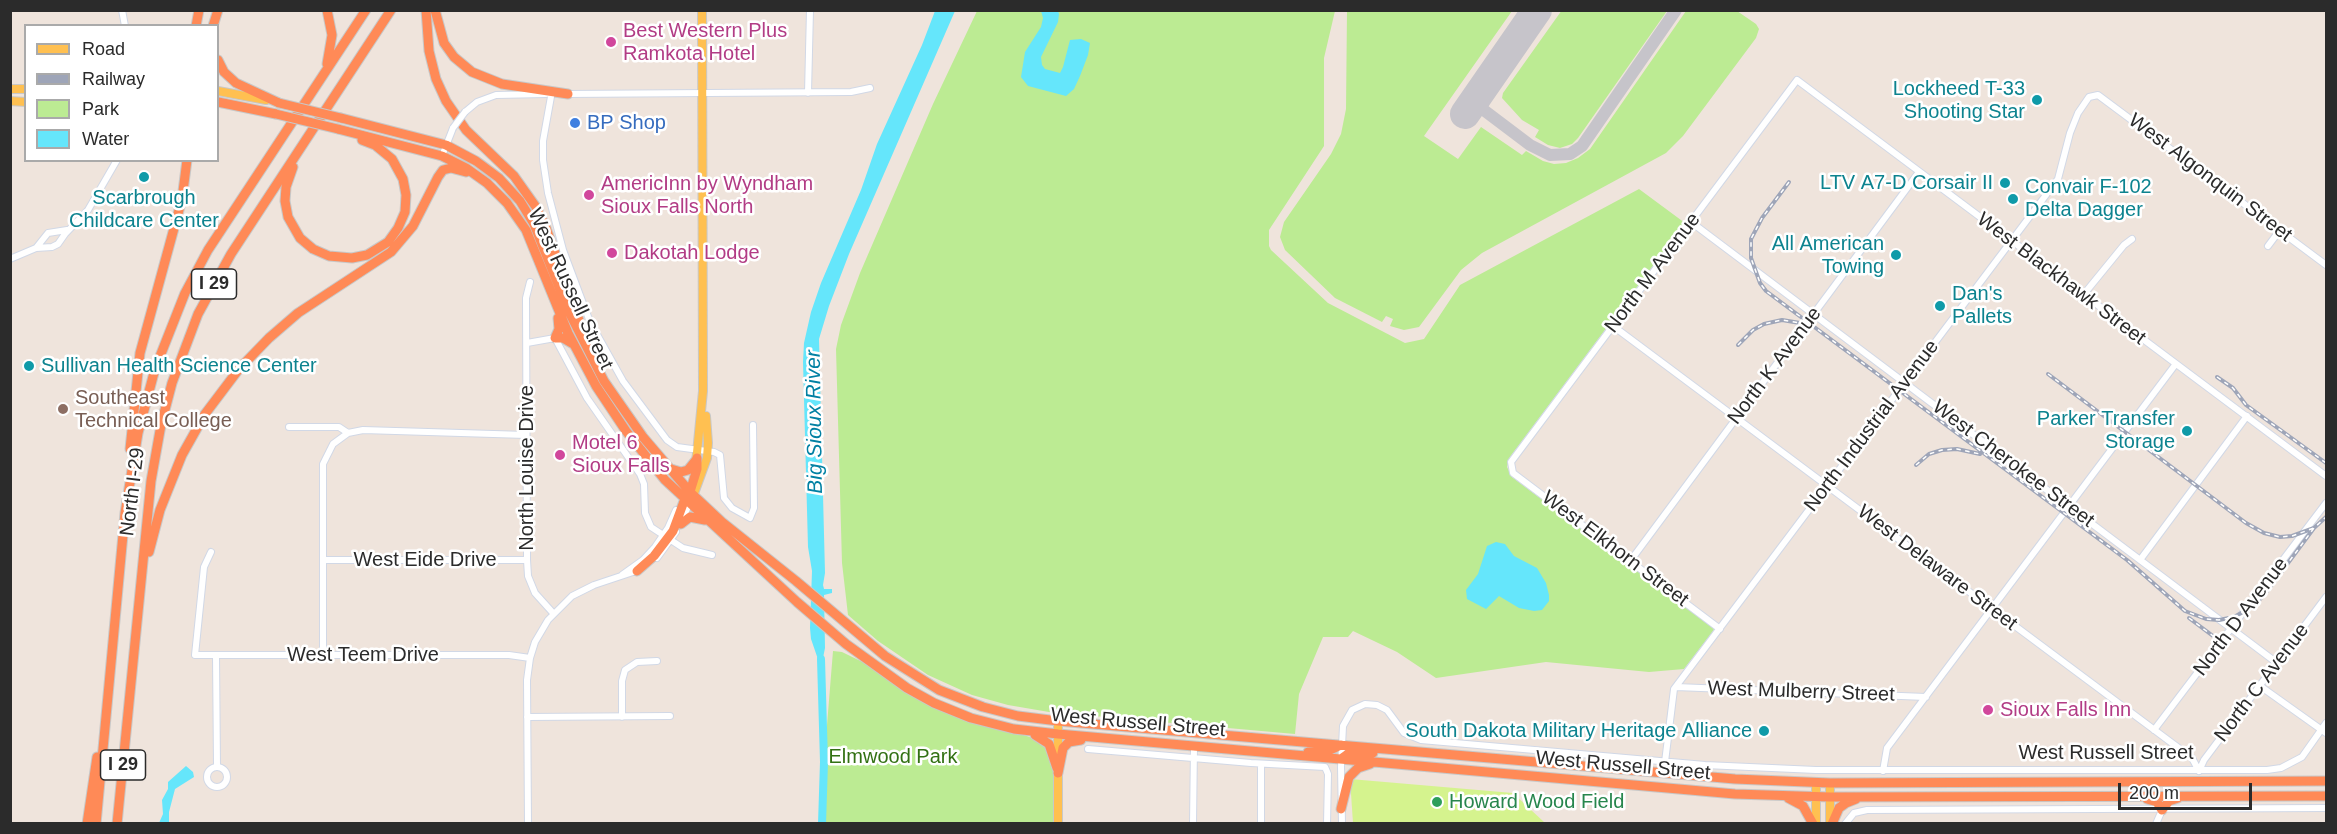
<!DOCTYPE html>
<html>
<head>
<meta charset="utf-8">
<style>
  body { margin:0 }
  #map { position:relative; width:2337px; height:834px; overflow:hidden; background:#efe4dc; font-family:Helvetica,sans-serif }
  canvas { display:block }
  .frame { position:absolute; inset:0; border:12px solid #2b2b2b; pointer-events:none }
  .legend { position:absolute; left:24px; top:24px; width:195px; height:138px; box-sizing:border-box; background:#fff; border:2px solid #aaa; margin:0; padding:8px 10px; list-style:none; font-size:18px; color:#2b2b2b }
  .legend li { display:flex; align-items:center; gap:12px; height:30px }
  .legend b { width:30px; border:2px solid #aaa }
  .scale { position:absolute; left:2118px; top:783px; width:134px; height:27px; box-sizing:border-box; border:3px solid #2b2b2b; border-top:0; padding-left:8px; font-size:18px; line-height:21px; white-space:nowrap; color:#2b2b2b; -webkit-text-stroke:4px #fff; paint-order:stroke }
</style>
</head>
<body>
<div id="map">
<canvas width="2337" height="834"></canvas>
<div class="frame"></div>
<ul class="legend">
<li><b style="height:8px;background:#ffc051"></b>Road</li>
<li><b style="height:8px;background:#9ea5b8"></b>Railway</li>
<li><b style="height:16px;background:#bceb93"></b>Park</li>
<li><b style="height:16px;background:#65e6fb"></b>Water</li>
</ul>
<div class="scale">200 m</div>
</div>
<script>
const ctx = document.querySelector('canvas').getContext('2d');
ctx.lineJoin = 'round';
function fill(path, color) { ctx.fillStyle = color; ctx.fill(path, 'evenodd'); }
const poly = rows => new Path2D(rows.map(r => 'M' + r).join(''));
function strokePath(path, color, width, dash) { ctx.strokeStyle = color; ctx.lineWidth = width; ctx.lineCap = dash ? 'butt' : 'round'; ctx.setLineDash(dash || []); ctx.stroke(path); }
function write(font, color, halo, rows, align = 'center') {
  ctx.font = font + ' Helvetica,sans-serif'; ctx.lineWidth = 5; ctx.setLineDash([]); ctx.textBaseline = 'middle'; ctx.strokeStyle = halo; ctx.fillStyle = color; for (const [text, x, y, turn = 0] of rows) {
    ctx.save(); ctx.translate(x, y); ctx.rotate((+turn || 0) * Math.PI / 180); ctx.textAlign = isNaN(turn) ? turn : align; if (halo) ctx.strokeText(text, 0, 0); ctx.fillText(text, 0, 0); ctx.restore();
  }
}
const green = poly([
  [1562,10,1667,11,1578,138,1572,144,1560,148,1548,145,1535,137,1539,130,1522,120,1502,98,1503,93],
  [977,11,1335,11,1324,58,1324,146,1269,230,1269,246,1271,250,1328,303,1405,343,1424,339,1460,285,1639,189,1685,223,1510,457,1507,467,1512,477,1713,627,1714,630,1684,669,1649,672,1546,662,1436,678,1397,652,1353,631,1348,637,1323,637,1299,694,1295,734,1049,712,1008,705,972,695,928,675,878,641,848,615,842,563,836,349,841,325,860,273,933,104],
  [1347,11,1512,11,1424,136,1458,159,1481,127,1522,155,1526,151,1543,161,1554,164,1566,163,1578,158,1590,149,1686,11,1737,11,1756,24,1759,29,1756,38,1683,136,1666,153,1482,253,1461,270,1419,327,1404,330,1390,326,1393,319,1386,316,1382,322,1335,298,1285,250,1280,237,1284,222,1331,154,1341,134,1346,109],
  [833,651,842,652,883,672,934,703,1049,744,1058,773,1058,823,822,824,824,762]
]);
const pitch = poly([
  [1350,779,1513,793,1545,823,1353,823]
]);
const water = poly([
  [935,11,955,11,849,254,829,306,819,339,825,573,823,585,824,589,832,589,832,593,824,595,825,648,821,668,811,639,810,628,812,571,808,547,803,362,804,343,811,312,821,283,861,190,877,144,922,45],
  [1041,11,1058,11,1059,14,1058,22,1041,57,1042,65,1045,69,1060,73,1063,67,1070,40,1081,39,1090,43,1088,55,1080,76,1074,89,1066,96,1028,86,1021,77,1025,52,1041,27,1043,18],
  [1496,542,1505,544,1514,556,1537,568,1546,583,1549,595,1549,601,1542,610,1534,611,1519,608,1499,596,1486,609,1467,599,1466,590,1478,574,1487,546],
  [186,766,193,772,194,777,175,789,169,812,169,823,159,823,163,814,162,800,168,789,168,782]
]);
const river = poly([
  [821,659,824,762,822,824]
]);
const taxiway = poly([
  [1479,93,1478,100,1481,108,1530,145,1550,155,1570,154,1582,146,1676,10]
]);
const runway = poly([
  [1465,114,1537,10]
]);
const minor = poly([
  [122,10,125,26],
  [552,91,543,141,543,160,548,193,563,250,590,322,623,381,667,440,677,447,714,452,720,455,724,498,732,508,750,518,754,508,753,425],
  [808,93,810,10],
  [565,94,851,92,870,88],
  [465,112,477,102,496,95,546,94],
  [442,156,453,128],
  [1691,222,2277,663],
  [2268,246,2280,230],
  [36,248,48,233,67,230],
  [10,259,36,248,52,247,58,244,65,234,88,210,117,160],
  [530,282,526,298,527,560,528,576,535,593,553,613],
  [2084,294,2124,245,2132,239],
  [1613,326,2192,758,2199,771],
  [527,343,555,338,587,398,640,474,644,484,645,513,651,527,683,548,712,555],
  [289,427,339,427,348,433],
  [681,523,689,504],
  [211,552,204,567,195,655,509,655,530,658],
  [657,558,676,532],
  [323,560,527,560],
  [1631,560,1919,172],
  [2140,560,2247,416],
  [622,575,643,560,655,547,668,528,676,510],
  [1720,629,1513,473,1511,462,1797,80,2326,476],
  [216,655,217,766],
  [323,655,323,464,333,444,348,433,363,430,526,435],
  [2260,686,2326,733],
  [1676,687,1926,697],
  [527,717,670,716],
  [622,717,622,681,625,670,637,662,657,661],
  [2154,730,2326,503],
  [1088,749,1251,763,1325,767,1328,774,1327,824],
  [1665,762,1674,689,2058,179,2070,133,2078,113,2089,97,2098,95,2326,265],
  '207 777a10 10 0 1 1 20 0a10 10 0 1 1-20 0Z',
  [1883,771,1887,748,2175,365],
  [2199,771,2204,760,2326,597],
  [528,824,527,680,530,658,535,642,548,620,572,596,594,585,639,570],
  [1193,824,1194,746],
  [1261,824,1261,764],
  [1342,824,1341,767,1343,726,1352,710,1365,704,1377,705,1387,710,1404,733,1421,740,1705,765,1816,770,2267,770,2281,768,2302,757,2326,723],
  [1845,824,1854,813,1867,810,2326,808],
  [2156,824,2162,810]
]);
const major = poly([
  [10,89,26,89],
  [218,91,266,100],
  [10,101,26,102],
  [696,463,703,391,702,10],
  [692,499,707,458,708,443,706,416],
  [1816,783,1816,824],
  [1830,783,1830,824],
  [1058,824,1058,721]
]);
const highway = poly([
  [327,10,332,35,327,64],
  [426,10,429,51,436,79,446,101,466,130,514,176,536,207,546,228,581,326],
  [435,10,444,43,454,57,472,72,502,84,568,94],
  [196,26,199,10],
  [213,26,218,10],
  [218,60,224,72,236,83,279,103],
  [218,102,276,114],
  [341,118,446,145,476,161,499,178,520,201,534,224,569,312,604,381,643,437,690,492,722,522,796,581,885,656,939,690,983,707,1018,716,1058,721,1735,779,1830,783,2326,781],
  [338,129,442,156,466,168,487,183,507,203,526,230,568,333,596,386,626,431,665,480,797,602,846,644,907,688,934,703,971,718,1014,729,1058,734,1735,794,1830,797,2326,796],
  [293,167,286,187,285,201,288,217,300,238,313,249,329,256,352,258,367,255,388,242,398,228,405,212,406,195,403,179,392,159,375,145,362,140],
  [558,318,559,329,555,338,563,338,573,344],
  [130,449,140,353,182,199,187,160],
  [671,469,681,472,688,470,696,460],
  [689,495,697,469,697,458],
  [681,524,690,517,705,520],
  [149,552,160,510,182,455,205,414,239,369,269,338,298,313,391,252,413,226,438,177,443,170,451,168,466,172],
  [637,571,654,556,673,531,686,496],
  [1035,735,1049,744,1057,768],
  [1308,752,1328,751,1341,745],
  [1341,759,1348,754,1373,753],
  [1058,773,1063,748,1069,742,1081,740],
  [1788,798,1803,806,1813,824],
  [2147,799,2157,802,2162,810,2169,801,2178,798],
  [1341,809,1349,777,1358,768,1370,764],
  [87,824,97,757],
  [96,824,125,513,138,433,155,369,185,293,208,250,366,10],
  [117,824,151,481,161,425,172,383,198,314,231,254,391,10],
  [1832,824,1839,808,1846,803,1856,799]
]);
const rail = poly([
  [1789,182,1762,218,1751,239,1751,258,1760,283,1766,291,2127,560,2185,611,2206,619,2219,620,2234,617,2252,607,2265,594,2314,528,2326,517],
  [1738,345,1753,330,1764,324,1782,320,1806,324],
  [2048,374,2246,523,2264,533,2280,537,2292,536,2314,528],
  [2217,377,2233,388,2246,405,2326,463],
  [1916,465,1929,454,1942,450,1957,449,1980,454],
  [2189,618,2213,636]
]);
const minorBridge = poly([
  [453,128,465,112]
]);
const highwayBridge = poly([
  [279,103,341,118],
  [276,114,338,129]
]);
const markers = [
  [611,42,6,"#d1479c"],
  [2037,100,6,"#0f9aa8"],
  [575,123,6,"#3f7fe0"],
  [144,177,6,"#0f9aa8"],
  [2005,183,6,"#0f9aa8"],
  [589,195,6,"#d1479c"],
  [2013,199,6,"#0f9aa8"],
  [612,253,6,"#d1479c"],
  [1896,255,6,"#0f9aa8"],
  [1940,306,6,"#0f9aa8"],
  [29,366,6,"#0f9aa8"],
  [63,409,6,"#8d6e63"],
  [2187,431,6,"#0f9aa8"],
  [560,455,6,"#d1479c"],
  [1988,710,6,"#d1479c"],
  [1764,731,6,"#0f9aa8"],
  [1437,802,6,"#2e9e5b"]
];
const shields = [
  [214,284,45],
  [123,765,45]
];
const shieldNames = [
  ["I 29",214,284],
  ["I 29",123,765]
];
const hotelNames = [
  ["Best Western Plus",623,31],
  ["Ramkota Hotel",623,54],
  ["AmericInn by Wyndham",601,184],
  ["Sioux Falls North",601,207],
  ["Dakotah Lodge",624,253],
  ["Motel 6",572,443],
  ["Sioux Falls",572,466],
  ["Sioux Falls Inn",2000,710]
];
const cultureNames = [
  ["Lockheed T-33",2025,89],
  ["Shooting Star",2025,112],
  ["LTV A7-D Corsair II",1993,183],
  ["Convair F-102",2025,187,"left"],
  ["Delta Dagger",2025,210,"left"],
  ["Scarbrough",144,198,"center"],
  ["Childcare Center",144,221,"center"],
  ["All American",1884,244],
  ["Towing",1884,267],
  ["Dan's",1952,294,"left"],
  ["Pallets",1952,317,"left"],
  ["Sullivan Health Science Center",41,366,"left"],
  ["Parker Transfer",2175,419],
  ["Storage",2175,442],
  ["South Dakota Military Heritage Alliance",1752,731]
];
const shopNames = [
  ["BP Shop",587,123]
];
const streetNames = [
  ["West Algonquin Street",2210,178,37],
  ["North M Avenue",1653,273,-53],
  ["West Blackhawk Street",2061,279,37],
  ["West Russell Street",570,289,65],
  ["North K Avenue",1775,366,-53],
  ["North Industrial Avenue",1872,426,-53],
  ["West Cherokee Street",2013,464,37],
  ["North Louise Drive",527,468,-90],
  ["North I-29",133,492,-83],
  ["West Elkhorn Street",1615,549,37],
  ["West Eide Drive",425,560],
  ["West Delaware Street",1937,568,37],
  ["North D Avenue",2241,617,-53],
  ["West Teem Drive",363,655],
  ["North C Avenue",2262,683,-53],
  ["West Mulberry Street",1801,692,2],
  ["West Russell Street",1138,723,5],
  ["West Russell Street",2106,753],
  ["West Russell Street",1623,766,5]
];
const educationNames = [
  ["Southeast",75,398],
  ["Technical College",75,421]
];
const parkNames = [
  ["Elmwood Park",893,757]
];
const leisureNames = [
  ["Howard Wood Field",1449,802]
];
const waterNames = [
  ["Big Sioux River",815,422,-91]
];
fill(green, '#bceb93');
fill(pitch, '#d5f38e');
fill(water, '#65e6fb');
strokePath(river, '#65e6fb', 8);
strokePath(taxiway, '#c6c4ca', 12);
strokePath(runway, '#c6c4ca', 30);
strokePath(minor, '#d1d8e6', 8);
strokePath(major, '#c8c8c8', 10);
strokePath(highway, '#c8c8c8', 11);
strokePath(minor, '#fff', 6);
strokePath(major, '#ffc051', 8);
strokePath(highway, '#ff8a57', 9);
strokePath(rail, '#9ea5b8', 4);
strokePath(rail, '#fff', 1.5, [4.5]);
strokePath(minorBridge, '#d1d8e6', 8, []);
strokePath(highwayBridge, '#c8c8c8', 11, []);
strokePath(minorBridge, '#fff', 6);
strokePath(highwayBridge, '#ff8a57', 9);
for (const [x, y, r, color] of markers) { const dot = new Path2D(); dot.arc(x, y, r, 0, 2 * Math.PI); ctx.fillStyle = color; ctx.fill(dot); strokePath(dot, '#fff', 2); }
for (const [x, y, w] of shields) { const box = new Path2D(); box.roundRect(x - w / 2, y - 15, w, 30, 4.5); ctx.fillStyle = '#fff'; ctx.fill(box); strokePath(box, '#2b2b2b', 1.5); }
write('bold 18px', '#2b2b2b', null, shieldNames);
write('20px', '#b23c85', '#fff', hotelNames, 'left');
write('20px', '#0d838f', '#fff', cultureNames, 'right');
write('20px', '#366cbe', '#fff', shopNames, 'left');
write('20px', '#2b2b2b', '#fff', streetNames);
write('20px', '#785e54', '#fff', educationNames, 'left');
write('20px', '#327113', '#fff', parkNames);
write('20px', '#27864d', '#fff', leisureNames, 'left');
write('italic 21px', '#0180a3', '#fff', waterNames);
</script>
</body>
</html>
